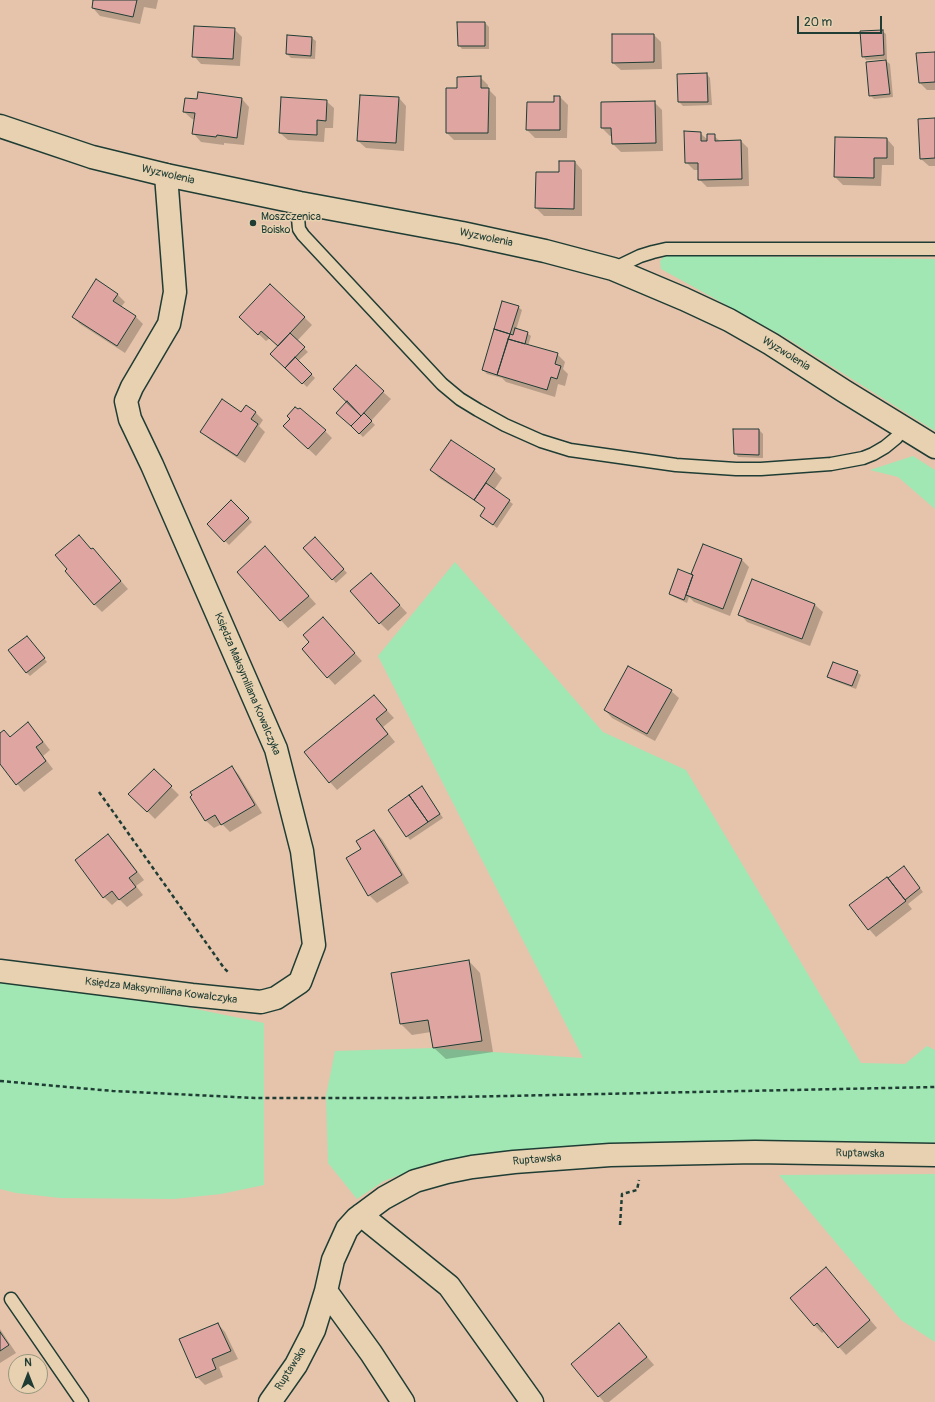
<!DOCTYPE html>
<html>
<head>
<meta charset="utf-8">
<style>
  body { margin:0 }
  #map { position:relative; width:935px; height:1402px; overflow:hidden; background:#e5c4ab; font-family:Pangolin,sans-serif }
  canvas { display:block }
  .north { position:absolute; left:8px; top:1354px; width:40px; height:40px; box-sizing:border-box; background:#e7d1b0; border:1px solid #97967e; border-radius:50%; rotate:0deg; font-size:11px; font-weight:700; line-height:16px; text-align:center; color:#1f3d34 }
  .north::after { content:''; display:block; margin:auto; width:14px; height:18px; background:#1f3d34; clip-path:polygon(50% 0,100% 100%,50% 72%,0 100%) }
  .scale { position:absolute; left:797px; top:16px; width:85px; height:18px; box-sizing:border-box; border:2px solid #1f3d34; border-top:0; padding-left:5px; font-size:12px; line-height:14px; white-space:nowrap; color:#1f3d34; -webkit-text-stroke:3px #e7d1b0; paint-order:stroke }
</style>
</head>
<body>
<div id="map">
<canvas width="935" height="1402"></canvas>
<div class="north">N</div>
<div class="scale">20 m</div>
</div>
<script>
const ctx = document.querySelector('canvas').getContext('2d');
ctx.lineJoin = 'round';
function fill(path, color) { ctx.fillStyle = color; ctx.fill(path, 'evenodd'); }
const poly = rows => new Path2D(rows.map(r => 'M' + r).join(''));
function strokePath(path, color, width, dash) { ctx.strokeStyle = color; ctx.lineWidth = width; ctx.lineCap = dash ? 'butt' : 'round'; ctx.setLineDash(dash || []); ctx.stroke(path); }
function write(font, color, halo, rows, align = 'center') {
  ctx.font = font + ' Pangolin,sans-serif'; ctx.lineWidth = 3; ctx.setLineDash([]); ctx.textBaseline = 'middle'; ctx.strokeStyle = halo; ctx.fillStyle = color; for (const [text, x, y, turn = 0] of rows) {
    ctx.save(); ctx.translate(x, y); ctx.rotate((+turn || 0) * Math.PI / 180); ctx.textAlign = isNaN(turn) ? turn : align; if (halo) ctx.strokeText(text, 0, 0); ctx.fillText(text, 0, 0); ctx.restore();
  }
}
const green = poly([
  [665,255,935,259,935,431,788,339,661,269,660,261],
  [913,456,935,470,935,509,898,477,870,470],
  [455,562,603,732,686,770,861,1063,905,1064,927,1046,935,1050,935,1143,738,1141,642,1143,506,1151,428,1164,384,1181,357,1199,328,1163,326,1096,335,1051,433,1048,583,1058,378,656],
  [0,980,152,1000,264,1023,264,1185,221,1194,174,1199,60,1198,16,1193,0,1189],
  [935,1174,935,1342,901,1320,779,1175]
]);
const shadow = poly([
  [94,0,158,0,156,9,144,7,140,24,100,16,93,8],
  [485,23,489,27,489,49,462,49,459,45],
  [234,29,242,37,240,66,201,64,194,56],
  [882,31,886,34,887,59,866,60,863,56],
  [654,35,661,42,662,69,621,70,613,63],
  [288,36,312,38,316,41,315,59,291,58,287,54],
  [935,53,935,90,927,90,920,83],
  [886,61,890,64,893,97,874,99,870,95,867,62],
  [707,74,710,78,712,105,683,106,679,102,678,75],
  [480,77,488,85,488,89,496,97,496,140,454,140,447,133,458,89],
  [555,97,560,97,568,105,567,138,535,138,527,130,555,103],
  [399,98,406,106,404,151,366,148,358,141],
  [242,99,249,107,244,145,224,143,224,145,201,142,194,134,195,120,192,119,184,112,198,100],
  [326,101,334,108,333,128,325,128,324,142,288,140,280,133],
  [654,102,662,110,663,151,621,152,613,144,613,136,610,136,602,128],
  [935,119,935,166,929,166,921,159],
  [700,133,708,140,714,136,720,141,741,141,748,148,749,186,707,187,699,179,699,170,694,170,686,162],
  [887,139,894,147,894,165,882,165,881,186,843,185,835,177],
  [575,162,582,170,582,216,544,216,536,208,560,173],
  [117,294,125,302,121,307,136,317,143,324,125,353,80,324,73,317],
  [518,307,522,310,516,330,527,333,531,336,528,346,557,354,565,362,563,369,568,374,565,386,558,384,555,397,506,382,502,378,487,374,483,370],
  [240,317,304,317,312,325,297,341,308,352,298,361,315,378,307,387,271,354,279,346,270,338,266,341],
  [383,392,391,399,371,421,375,425,363,437,338,413],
  [246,406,256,413,263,420,259,426,265,432,245,463,209,439,201,431,241,413],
  [734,430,759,430,763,434,763,458,738,457,735,453],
  [325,431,332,438,316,456,292,434],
  [431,470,494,470,502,478,494,490,513,504,497,528,481,516,486,508,439,478],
  [231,501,252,522,229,545,208,524],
  [318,542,347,573,336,583,304,548],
  [92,550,100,557,128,589,102,612,94,604],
  [273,555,316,604,288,628,238,572],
  [742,560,749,567,730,616,694,602,689,597,687,603,674,597,670,594,679,570,695,576],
  [753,581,815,605,823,612,810,646,747,622,740,614],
  [379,582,407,613,388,631,380,623],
  [323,618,362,661,335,685,303,650,311,643],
  [30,641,47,662,30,676,26,672],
  [857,672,861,675,856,689,832,680,828,677],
  [671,691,679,698,655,741,612,718,605,710],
  [381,704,394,718,383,727,395,742,337,790,330,782],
  [28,724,35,731,50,750,43,756,53,769,24,792,0,763,0,734,4,731,10,737],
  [232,767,239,775,262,813,230,832,222,824,214,828,206,821,192,797],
  [154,770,179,795,155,819,130,794],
  [425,791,443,818,410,840,407,836],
  [374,831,382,839,409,883,377,903,369,895,362,849],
  [108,835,116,843,144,880,136,886,143,895,127,907,119,899,112,905,104,897],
  [904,867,923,892,908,904,912,909,876,937,869,929,888,880],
  [469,961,480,973,493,1052,446,1059,434,1048,431,1032,412,1035,401,1024],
  [826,1268,877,1328,846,1355,825,1331,822,1333,815,1326,791,1298],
  [218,1324,225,1332,238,1359,219,1367,223,1377,205,1385,197,1377],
  [619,1324,654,1365,609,1402,604,1402,572,1364],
  [0,1329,16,1353,0,1363]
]);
const building = poly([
  [93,0,137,0,133,17,92,8,93,0],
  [457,22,485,22,485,46,458,46,457,22],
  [194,26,235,28,233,59,192,57,194,26],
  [883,30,884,55,862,57,860,31,883,30],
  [612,34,654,34,654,62,612,63,612,34],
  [287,35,312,37,311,56,286,54,287,35],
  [935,52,935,82,919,83,916,53,935,52],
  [886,60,890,94,869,96,866,62,886,60],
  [707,73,708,102,678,102,677,74,707,73],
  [481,76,481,88,489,88,488,133,446,133,446,88,457,88,457,77,481,76],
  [198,92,242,98,237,138,217,135,216,137,192,134,195,113,183,112,185,98,197,99,198,92],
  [360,95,399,97,396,143,357,141,360,95],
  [554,96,560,96,560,130,526,130,527,102,554,102,554,96],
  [281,97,327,100,326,121,317,120,317,135,279,133,281,97],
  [655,101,656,143,612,144,611,128,601,128,601,102,655,101],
  [935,118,935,158,920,159,918,119,935,118],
  [684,131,701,132,701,141,707,141,707,134,715,134,715,141,741,140,742,179,698,180,698,163,685,163,684,131],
  [835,137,887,138,887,158,874,158,874,178,834,177,835,137],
  [559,161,575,161,574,209,535,208,536,172,559,172,559,161],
  [96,279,118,294,113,301,136,316,117,346,72,317,96,279],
  [270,284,305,317,278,346,261,331,258,335,239,317,270,284],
  [502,301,519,306,510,334,494,329,502,301],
  [515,328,528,332,525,344,508,339,510,334,513,335,515,328],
  [494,329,510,334,497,375,482,370,494,329],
  [290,333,305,347,285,368,270,354,290,333],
  [508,339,558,353,555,364,561,366,557,379,551,377,547,390,497,375,508,339],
  [295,357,312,374,302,384,285,368,295,357],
  [356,365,384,391,361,416,333,389,356,365],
  [222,399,241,412,246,405,256,412,251,419,258,424,237,456,200,432,222,399],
  [347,401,361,416,351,426,336,413,347,401],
  [295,407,298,409,300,408,326,430,308,449,283,426,290,419,287,416,295,407],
  [364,413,372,421,359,434,351,426,364,413],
  [733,429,759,429,759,455,734,454,733,429],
  [451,440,495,469,474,500,430,470,451,440],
  [486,483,510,500,493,525,480,516,485,508,474,500,486,483],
  [231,500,249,518,224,542,207,524,231,500],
  [79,535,91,549,93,548,121,581,94,605,65,571,67,569,55,555,79,535],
  [315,537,344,569,332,580,303,548,315,537],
  [703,544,742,559,723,609,686,595,693,575,691,574,703,544],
  [265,546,309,596,280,621,237,572,265,546],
  [678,569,693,575,684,600,669,594,678,569],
  [371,573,400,605,379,624,350,591,371,573],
  [752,579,815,604,802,639,738,615,752,579],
  [323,617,355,653,327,678,302,649,309,642,303,635,323,617],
  [27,636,45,658,26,673,8,650,27,636],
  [833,662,858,671,852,686,827,677,833,662],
  [628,666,672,690,647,734,604,710,628,666],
  [374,695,387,710,376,719,388,734,329,783,304,752,374,695],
  [28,722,43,742,36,747,46,761,16,785,0,764,0,733,4,730,10,737,28,722],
  [232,766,255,805,221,825,215,815,205,821,190,797,192,795,190,792,232,766],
  [154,769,172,786,147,812,128,794,154,769],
  [422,786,440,814,428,822,409,795,422,786],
  [409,795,428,822,406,837,388,810,409,795],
  [374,830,402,875,368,896,346,858,361,849,356,841,374,830],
  [108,834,137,872,129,878,136,887,119,900,112,891,103,898,75,860,108,834],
  [904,866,920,888,905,900,888,878,904,866],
  [887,877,906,901,868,930,849,905,887,877],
  [469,960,482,1041,433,1048,428,1020,400,1024,391,973,469,960],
  [826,1267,870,1320,838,1348,817,1323,814,1326,790,1298,826,1267],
  [218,1323,231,1351,212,1359,216,1369,196,1378,179,1339,218,1323],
  [619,1323,647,1357,598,1397,571,1364,619,1323],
  [0,1332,9,1345,0,1351,0,1332]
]);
const path = poly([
  [99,792,224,968,228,972],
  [0,1081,113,1091,255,1098,409,1098,935,1087],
  [620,1225,622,1194,637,1190,639,1180]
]);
const service = poly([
  [300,203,298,218,299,229,303,235,442,384,460,399,478,410,505,425,541,441,570,450,676,465,736,469,761,469,831,464,863,458,873,454,885,447,896,438,904,428],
  [613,269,640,256,653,252,666,249,935,249],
  [11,1299,82,1402]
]);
const minor = poly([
  [0,971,192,995,261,1002,276,998,300,982,314,945,302,851,276,749,152,465,130,419,126,401,132,387,169,324,175,292,166,175],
  [361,1215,449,1286,532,1402],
  [326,1291,371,1353,403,1402],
  [270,1402,296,1365,314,1330,326,1291,333,1260,347,1229,357,1218,384,1198,415,1181,447,1172,472,1167,514,1162,610,1155,755,1152,935,1155]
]);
const tertiary = poly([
  [0,126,92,157,166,175,300,203,462,233,545,251,613,269,684,299,729,320,771,344,844,391,935,447]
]);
const markers = [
  [253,223,4,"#1f3d34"]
];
const streetNames = [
  ["Wyzwolenia",168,175,13],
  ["Wyzwolenia",486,238,12],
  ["Wyzwolenia",786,354,32],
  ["Księdza Maksymiliana Kowalczyka",247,684,67],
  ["Księdza Maksymiliana Kowalczyka",161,991,7],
  ["Ruptawska",860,1154,1],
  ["Ruptawska",537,1160,-5],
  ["Ruptawska",291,1369,-58]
];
const poiNames = [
  ["Moszczenica",261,217],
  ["Boisko",261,230]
];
fill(green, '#a1e7b3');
fill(shadow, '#0003');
fill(building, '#dfa5a0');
strokePath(building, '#1f3d34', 1);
strokePath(service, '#1f3d34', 15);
strokePath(minor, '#1f3d34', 25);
strokePath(tertiary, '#1f3d34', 25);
strokePath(path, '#1f3d34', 2.5, [4, 3]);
strokePath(service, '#e7d1b0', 12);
strokePath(minor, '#e7d1b0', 22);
strokePath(tertiary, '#e7d1b0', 22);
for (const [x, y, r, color] of markers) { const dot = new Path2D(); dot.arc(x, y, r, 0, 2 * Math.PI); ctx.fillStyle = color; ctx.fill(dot); strokePath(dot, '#e7d1b0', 1.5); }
write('11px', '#1f3d34', '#e7d1b0', streetNames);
write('11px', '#1f3d34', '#e7d1b0', poiNames, 'left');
</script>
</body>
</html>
